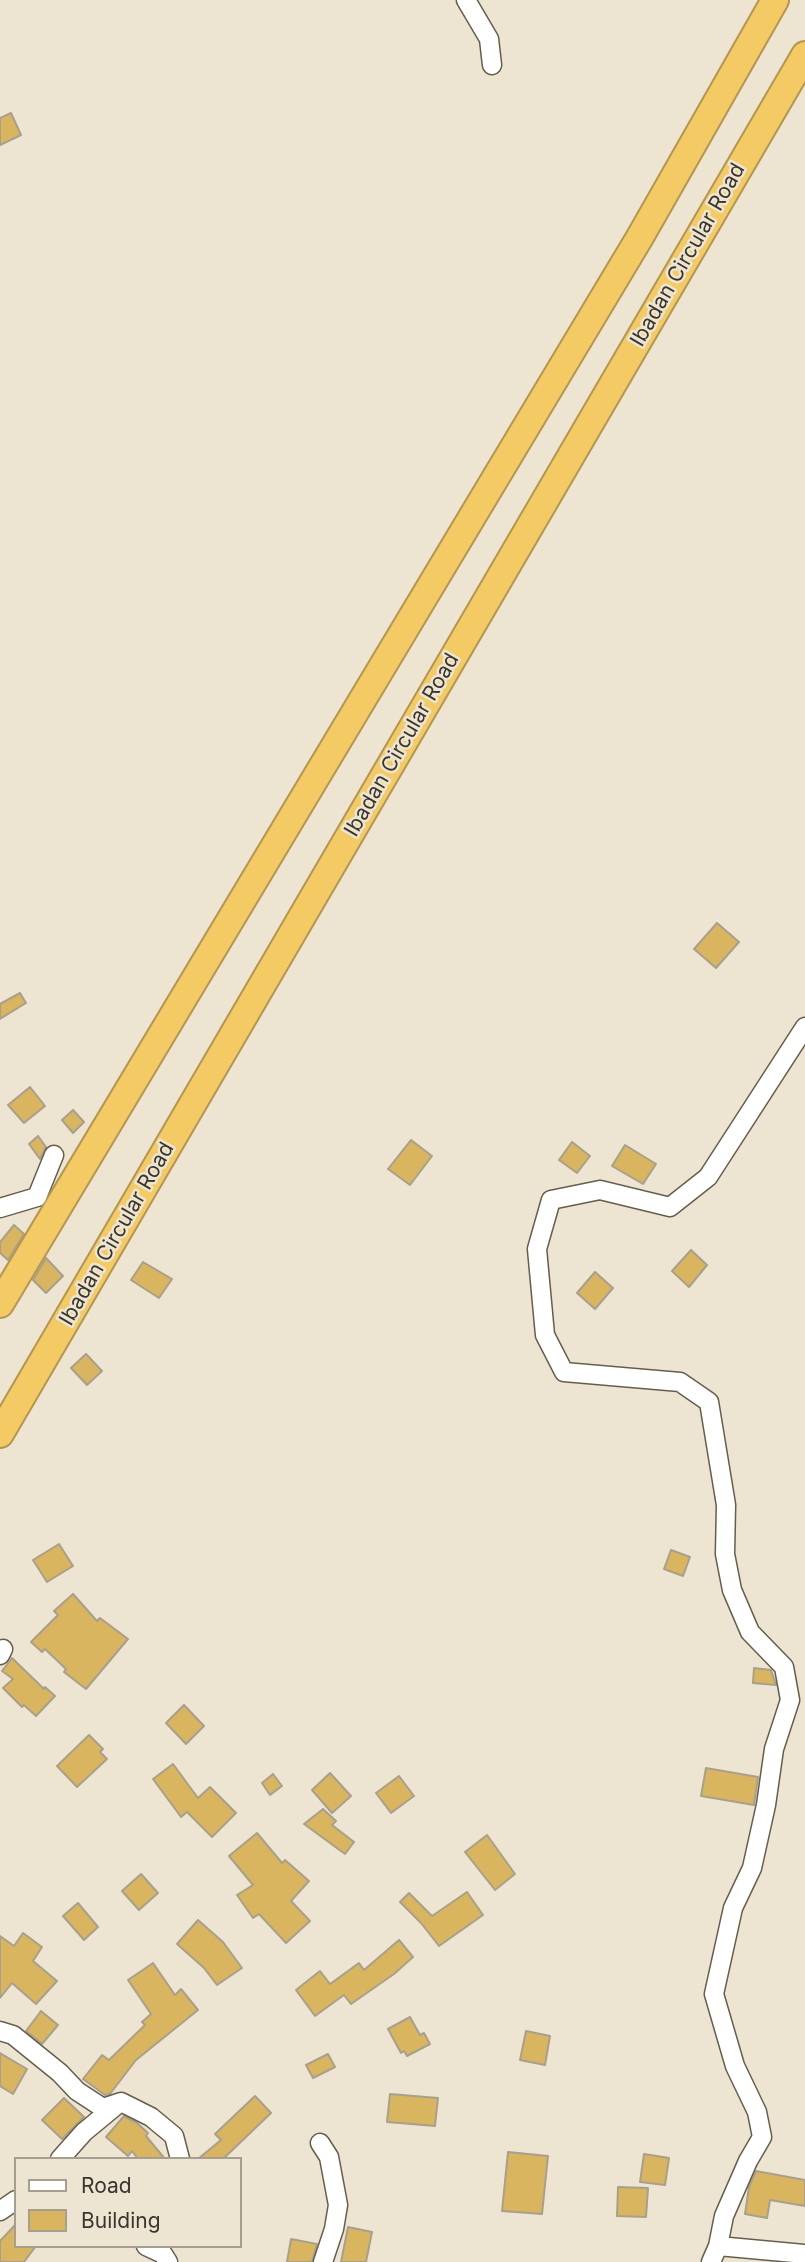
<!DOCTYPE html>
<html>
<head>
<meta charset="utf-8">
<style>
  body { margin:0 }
  #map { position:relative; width:805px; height:2262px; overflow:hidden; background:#ede5d1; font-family:Inter,sans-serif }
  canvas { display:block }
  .legend { position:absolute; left:14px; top:2157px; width:228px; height:91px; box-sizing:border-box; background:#ede5d1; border:2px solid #a59f90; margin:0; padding:9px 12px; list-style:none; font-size:21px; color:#39362e }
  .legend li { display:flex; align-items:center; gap:14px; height:35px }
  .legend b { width:35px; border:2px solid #a59f90 }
</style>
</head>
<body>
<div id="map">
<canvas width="805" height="2262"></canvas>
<ul class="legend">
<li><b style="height:9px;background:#fff"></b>Road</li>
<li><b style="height:19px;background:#d8b55e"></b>Building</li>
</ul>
</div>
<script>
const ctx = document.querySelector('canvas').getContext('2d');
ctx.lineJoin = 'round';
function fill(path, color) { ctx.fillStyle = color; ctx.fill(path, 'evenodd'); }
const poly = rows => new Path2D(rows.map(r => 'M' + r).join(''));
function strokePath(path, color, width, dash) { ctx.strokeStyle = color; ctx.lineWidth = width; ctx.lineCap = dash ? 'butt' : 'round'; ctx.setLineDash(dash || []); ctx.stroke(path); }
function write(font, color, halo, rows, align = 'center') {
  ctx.font = font + ' Inter,sans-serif'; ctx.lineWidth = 5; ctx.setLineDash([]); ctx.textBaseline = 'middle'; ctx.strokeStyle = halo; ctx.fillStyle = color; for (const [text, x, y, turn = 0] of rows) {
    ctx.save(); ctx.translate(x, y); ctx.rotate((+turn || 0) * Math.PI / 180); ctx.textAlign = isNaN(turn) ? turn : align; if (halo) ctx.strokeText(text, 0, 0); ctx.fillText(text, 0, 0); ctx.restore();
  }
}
const building = poly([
  [11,113,21,135,0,145,0,118,11,113],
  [717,923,739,942,716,968,694,949,717,923],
  [20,993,26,1003,0,1019,0,1004,20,993],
  [30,1087,45,1106,24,1123,8,1105,30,1087],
  [73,1110,84,1122,73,1133,62,1120,73,1110],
  [38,1136,46,1147,40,1159,29,1144,38,1136],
  [411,1140,432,1156,410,1185,388,1169,411,1140],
  [572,1142,590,1156,577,1173,559,1160,572,1142],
  [625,1145,656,1164,643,1184,612,1166,625,1145],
  [14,1225,24,1234,8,1260,0,1253,0,1242,14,1225],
  [691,1250,707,1265,689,1287,672,1271,691,1250],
  [46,1258,63,1276,46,1293,33,1280,46,1258],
  [143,1262,172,1279,159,1298,131,1280,143,1262],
  [595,1272,613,1288,595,1309,577,1293,595,1272],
  [86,1354,102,1371,87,1385,71,1368,86,1354],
  [59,1544,73,1566,47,1582,33,1560,59,1544],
  [671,1550,690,1557,683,1576,664,1569,671,1550],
  [73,1594,97,1621,100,1618,128,1639,86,1689,64,1672,66,1669,45,1649,42,1652,31,1642,58,1615,54,1611,73,1594],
  [12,1658,44,1689,45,1687,55,1696,36,1716,24,1705,22,1707,3,1688,13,1679,2,1671,12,1658],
  [754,1668,771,1670,776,1685,753,1683,754,1668],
  [184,1705,204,1726,186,1744,166,1723,184,1705],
  [89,1735,103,1749,100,1752,107,1759,77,1787,57,1766,89,1735],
  [173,1764,198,1798,210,1787,236,1813,212,1837,187,1812,181,1817,153,1779,173,1764],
  [706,1768,758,1777,754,1805,701,1796,706,1768],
  [330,1773,351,1796,332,1813,312,1790,330,1773],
  [273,1774,282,1786,270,1795,262,1783,273,1774],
  [399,1776,414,1796,391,1813,376,1793,399,1776],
  [323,1809,336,1821,332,1825,354,1842,345,1854,304,1824,323,1809],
  [257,1833,282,1863,285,1860,309,1881,291,1901,310,1921,286,1943,259,1914,253,1918,237,1895,253,1885,229,1856,257,1833],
  [487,1835,515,1874,495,1890,465,1852,487,1835],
  [141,1874,158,1893,139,1910,122,1891,141,1874],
  [467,1892,483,1915,439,1946,421,1923,400,1902,409,1893,432,1916,467,1892],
  [78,1903,98,1927,84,1940,63,1916,78,1903],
  [198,1920,223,1942,242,1968,217,1985,204,1968,177,1944,198,1920],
  [23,1933,42,1947,33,1961,57,1981,36,2004,12,1983,0,1998,0,1936,14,1946,23,1933],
  [399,1940,413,1957,394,1974,351,2004,344,1995,315,2016,296,1990,320,1971,330,1984,359,1963,364,1970,399,1940],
  [153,1963,175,1995,181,1989,198,2010,136,2060,110,2094,105,2095,83,2079,102,2055,109,2060,145,2025,142,2022,151,2014,128,1980,153,1963],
  [41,2011,58,2025,42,2044,26,2031,41,2011],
  [410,2017,420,2035,424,2033,430,2044,407,2056,404,2051,401,2053,388,2029,410,2017],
  [526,2031,550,2036,545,2065,520,2060,526,2031],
  [0,2053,27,2069,13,2094,0,2086,0,2053],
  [328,2054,335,2067,313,2078,306,2065,328,2054],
  [390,2094,438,2098,435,2126,387,2122,390,2094],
  [255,2096,271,2113,223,2159,198,2159,221,2140,215,2134,255,2096],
  [64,2098,84,2117,62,2139,42,2120,64,2098],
  [124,2116,137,2123,148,2133,146,2136,165,2159,138,2159,132,2151,128,2156,106,2137,124,2116],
  [508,2152,548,2156,542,2214,502,2211,508,2152],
  [644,2154,669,2158,665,2185,640,2182,644,2154],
  [756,2171,805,2180,805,2206,770,2200,767,2218,745,2214,749,2187,756,2171],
  [618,2187,648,2188,646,2217,617,2216,618,2187],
  [16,2224,16,2246,36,2246,24,2262,0,2262,0,2241,16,2224],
  [348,2227,372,2232,366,2262,341,2262,348,2227],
  [291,2239,317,2244,312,2262,287,2262,291,2239]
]);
const minor = poly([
  [466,0,489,39,492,65],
  [0,1208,37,1197,54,1155],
  [0,1655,3,1649],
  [0,2031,13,2035,60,2073,77,2091,103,2108,121,2102,151,2117,174,2136,180,2159],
  [320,2143,329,2157,338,2205,334,2229,323,2262],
  [60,2159,84,2132,118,2104],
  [0,2211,16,2200],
  [146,2246,163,2254,168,2262],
  [718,2246,724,2216,748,2161,762,2137,757,2112,735,2066,714,1994,733,1908,752,1868,766,1805,774,1749,790,1700,784,1667,750,1632,732,1590,725,1554,726,1505,709,1402,680,1382,564,1372,545,1335,537,1249,551,1200,600,1190,670,1207,708,1177,805,1027],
  [711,2262,718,2246,805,2254]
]);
const highway = poly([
  [0,1304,640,237,775,0],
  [0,1434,805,55]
]);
const streetNames = [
  ["Ibadan Circular Road",688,255,-60],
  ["Ibadan Circular Road",402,745,-60],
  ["Ibadan Circular Road",117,1234,-60]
];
fill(building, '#d8b55e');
strokePath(building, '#a8a08d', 2);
strokePath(minor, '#665e4d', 21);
strokePath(highway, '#b29651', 30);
strokePath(minor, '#fff', 18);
strokePath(highway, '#f3ca64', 26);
write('21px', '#39362e', '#ede5d1', streetNames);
</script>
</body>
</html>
